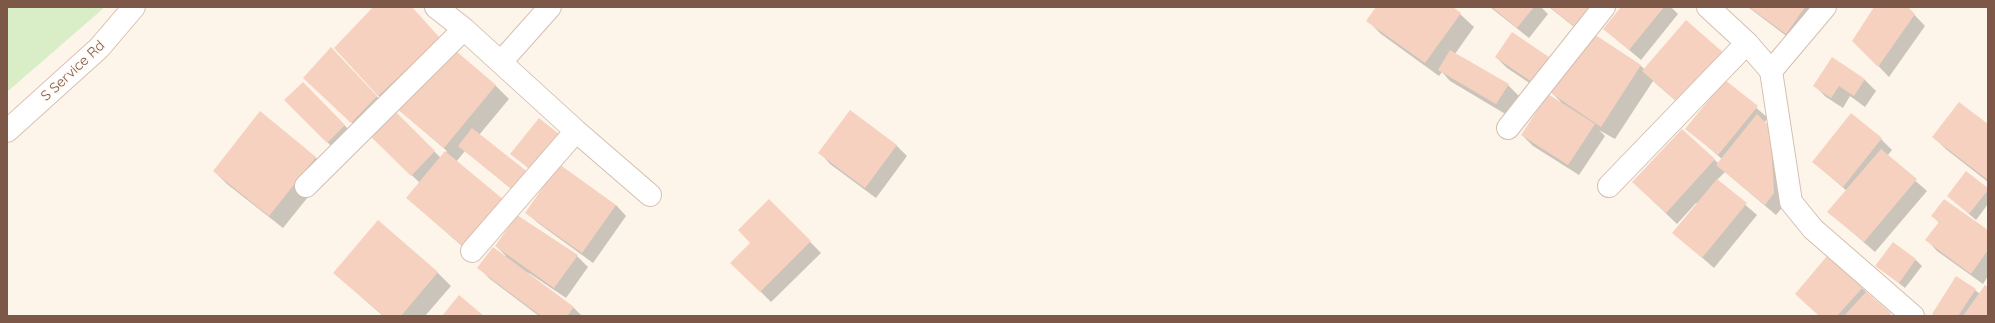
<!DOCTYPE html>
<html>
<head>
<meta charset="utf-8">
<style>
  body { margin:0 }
  #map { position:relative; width:1995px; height:323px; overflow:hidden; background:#fef5ea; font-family:Quicksand,sans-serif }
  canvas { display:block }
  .frame { position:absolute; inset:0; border:8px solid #7d5849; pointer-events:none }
</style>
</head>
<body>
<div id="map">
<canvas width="1995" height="323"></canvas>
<div class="frame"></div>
</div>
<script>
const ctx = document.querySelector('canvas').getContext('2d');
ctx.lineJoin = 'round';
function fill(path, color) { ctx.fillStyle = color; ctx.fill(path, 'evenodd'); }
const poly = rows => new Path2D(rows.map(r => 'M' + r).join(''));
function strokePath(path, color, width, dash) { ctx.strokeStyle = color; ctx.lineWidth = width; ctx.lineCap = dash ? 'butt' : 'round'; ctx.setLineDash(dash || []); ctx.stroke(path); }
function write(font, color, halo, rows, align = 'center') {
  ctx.font = font + ' Quicksand,sans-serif'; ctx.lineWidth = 3; ctx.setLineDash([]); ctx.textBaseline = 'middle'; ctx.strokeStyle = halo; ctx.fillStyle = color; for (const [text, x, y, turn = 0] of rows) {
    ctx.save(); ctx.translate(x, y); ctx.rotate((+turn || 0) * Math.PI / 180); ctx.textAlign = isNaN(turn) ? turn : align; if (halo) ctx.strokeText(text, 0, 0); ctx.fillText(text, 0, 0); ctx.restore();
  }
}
const green = poly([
  [7,7,105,7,7,92]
]);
const shadow = poly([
  [375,7,411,7,452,52,392,108,378,95],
  [1377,7,1451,7,1460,14,1474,27,1455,54,1508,85,1519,96,1507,115,1450,81,1442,72,1439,76,1381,34,1367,20],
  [1490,7,1541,7,1548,14,1529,38],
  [1549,7,1610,7,1590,33,1641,66,1692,115,1653,81,1615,139,1599,130,1605,136,1579,175,1533,146,1522,135,1561,102,1552,93,1588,38],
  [1623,7,1671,7,1678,14,1641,60,1604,29],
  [1748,7,1824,7,1797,44],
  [1875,7,1907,7,1925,26,1889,77,1854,41],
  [1496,57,1548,58,1559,68,1543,92,1507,68],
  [341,59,387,107,363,133,316,89],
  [1833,59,1865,80,1876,91,1865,107,1850,96,1843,108,1826,97,1815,86],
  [1725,81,1768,118,1764,123,1781,139,1785,204,1776,215,1725,172,1717,180,1757,215,1714,268,1674,233,1698,204,1696,203,1677,224,1633,182,1682,130,1718,163,1722,159,1687,129],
  [303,83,355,136,338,153,286,100],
  [495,85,509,99,479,135,526,201,465,151,456,162,478,260,407,198,420,183,369,134,392,110,441,158,447,151,398,109],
  [260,113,316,158,329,171,283,228,227,184,214,171],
  [539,119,542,180,512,154],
  [1988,125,1988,182,1947,150,1933,137],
  [1881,139,1892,150,1887,156,1927,191,1875,252,1829,212,1847,191,1813,162],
  [896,145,907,156,876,198,830,164,820,153],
  [1988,189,1988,204,1976,220,1948,196],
  [769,200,821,253,771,302,732,263,752,243],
  [616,205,626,216,593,263,538,223,527,213],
  [1933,216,1988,231,1988,276,1983,284,1937,251,1927,240,1939,223],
  [496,246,577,256,588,267,566,298,529,273,528,274,574,308,582,316,539,316,490,279,479,268,506,256],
  [1916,260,1922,266,1905,288,1877,266],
  [437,272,451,286,425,316,383,316,334,273],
  [1862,288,1892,316,1820,316],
  [1988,288,1988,316,1936,316,1975,290,1980,294]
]);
const building = poly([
  [373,7,412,7,440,38,378,96,334,48],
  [1376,7,1453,7,1461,13,1425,63,1366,21],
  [1492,7,1534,7,1517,28],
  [1550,7,1590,7,1575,27],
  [1621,7,1664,7,1629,50,1603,29],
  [1749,7,1805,7,1786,34],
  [1874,7,1908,7,1915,14,1878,67,1852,41],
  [1686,20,1725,54,1681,105,1642,71],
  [1512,32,1549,57,1532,82,1495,57],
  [1591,32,1641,65,1601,127,1551,93],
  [331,47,377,96,351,123,303,78],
  [1450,50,1509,84,1496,104,1438,70],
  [456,51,496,85,444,148,397,109],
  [1832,57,1865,79,1854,96,1839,86,1831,98,1813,86],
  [1725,80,1758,106,1718,155,1685,129],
  [303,82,345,125,327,143,284,100],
  [1548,94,1595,124,1568,165,1521,135],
  [1959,102,1988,124,1988,180,1932,137],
  [392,108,435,151,411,176,368,134],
  [850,110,897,145,865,188,818,153],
  [260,111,316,157,269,216,213,171],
  [1851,113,1882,138,1843,187,1812,162],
  [1757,114,1770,127,1774,193,1765,205,1716,165],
  [539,118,559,134,531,170,510,154],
  [472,128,529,173,514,191,458,146],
  [1682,129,1715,159,1666,213,1632,182],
  [1881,149,1917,179,1864,242,1827,212],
  [445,151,504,200,464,247,406,198],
  [559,164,616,205,582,253,525,213],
  [1966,171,1988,188,1988,190,1969,214,1947,196],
  [1717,179,1747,203,1702,258,1672,233],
  [769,199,811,241,760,292,730,263,750,243,738,230],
  [1944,199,1988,230,1988,250,1971,274,1925,240,1939,222,1931,216],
  [517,215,578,255,554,288,495,246],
  [378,220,438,272,401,316,384,316,333,273],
  [1893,242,1916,259,1899,283,1875,266],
  [493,247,574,307,567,316,541,316,477,268],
  [1827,256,1863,287,1837,316,1819,316,1795,294],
  [1956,276,1976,289,1958,316,1935,316,1932,314],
  [1985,285,1988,287,1988,316,1963,316],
  [1866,292,1891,313,1888,316,1844,316],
  [459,295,484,316,442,316]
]);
const street = poly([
  [436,7,464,29,576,131,650,195],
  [1708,7,1747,43,1771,71,1791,202,1813,229,1913,316],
  [501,62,550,7],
  [1771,71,1825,7],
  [1508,128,1604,7],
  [306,186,464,29],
  [1609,186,1747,43],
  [472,251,576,131]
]);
const secondary = poly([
  [7,131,99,48,134,7]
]);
const streetNames = [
  ["S Service Rd",73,71,-43]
];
fill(green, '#d9eec6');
fill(shadow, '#0003');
fill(building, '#f7d1bf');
strokePath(street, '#d5beb0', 24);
strokePath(secondary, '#dbbfaf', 24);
strokePath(street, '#fff', 22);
strokePath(secondary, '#fff', 22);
write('14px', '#7d5849', '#fff9f2', streetNames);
</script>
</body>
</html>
